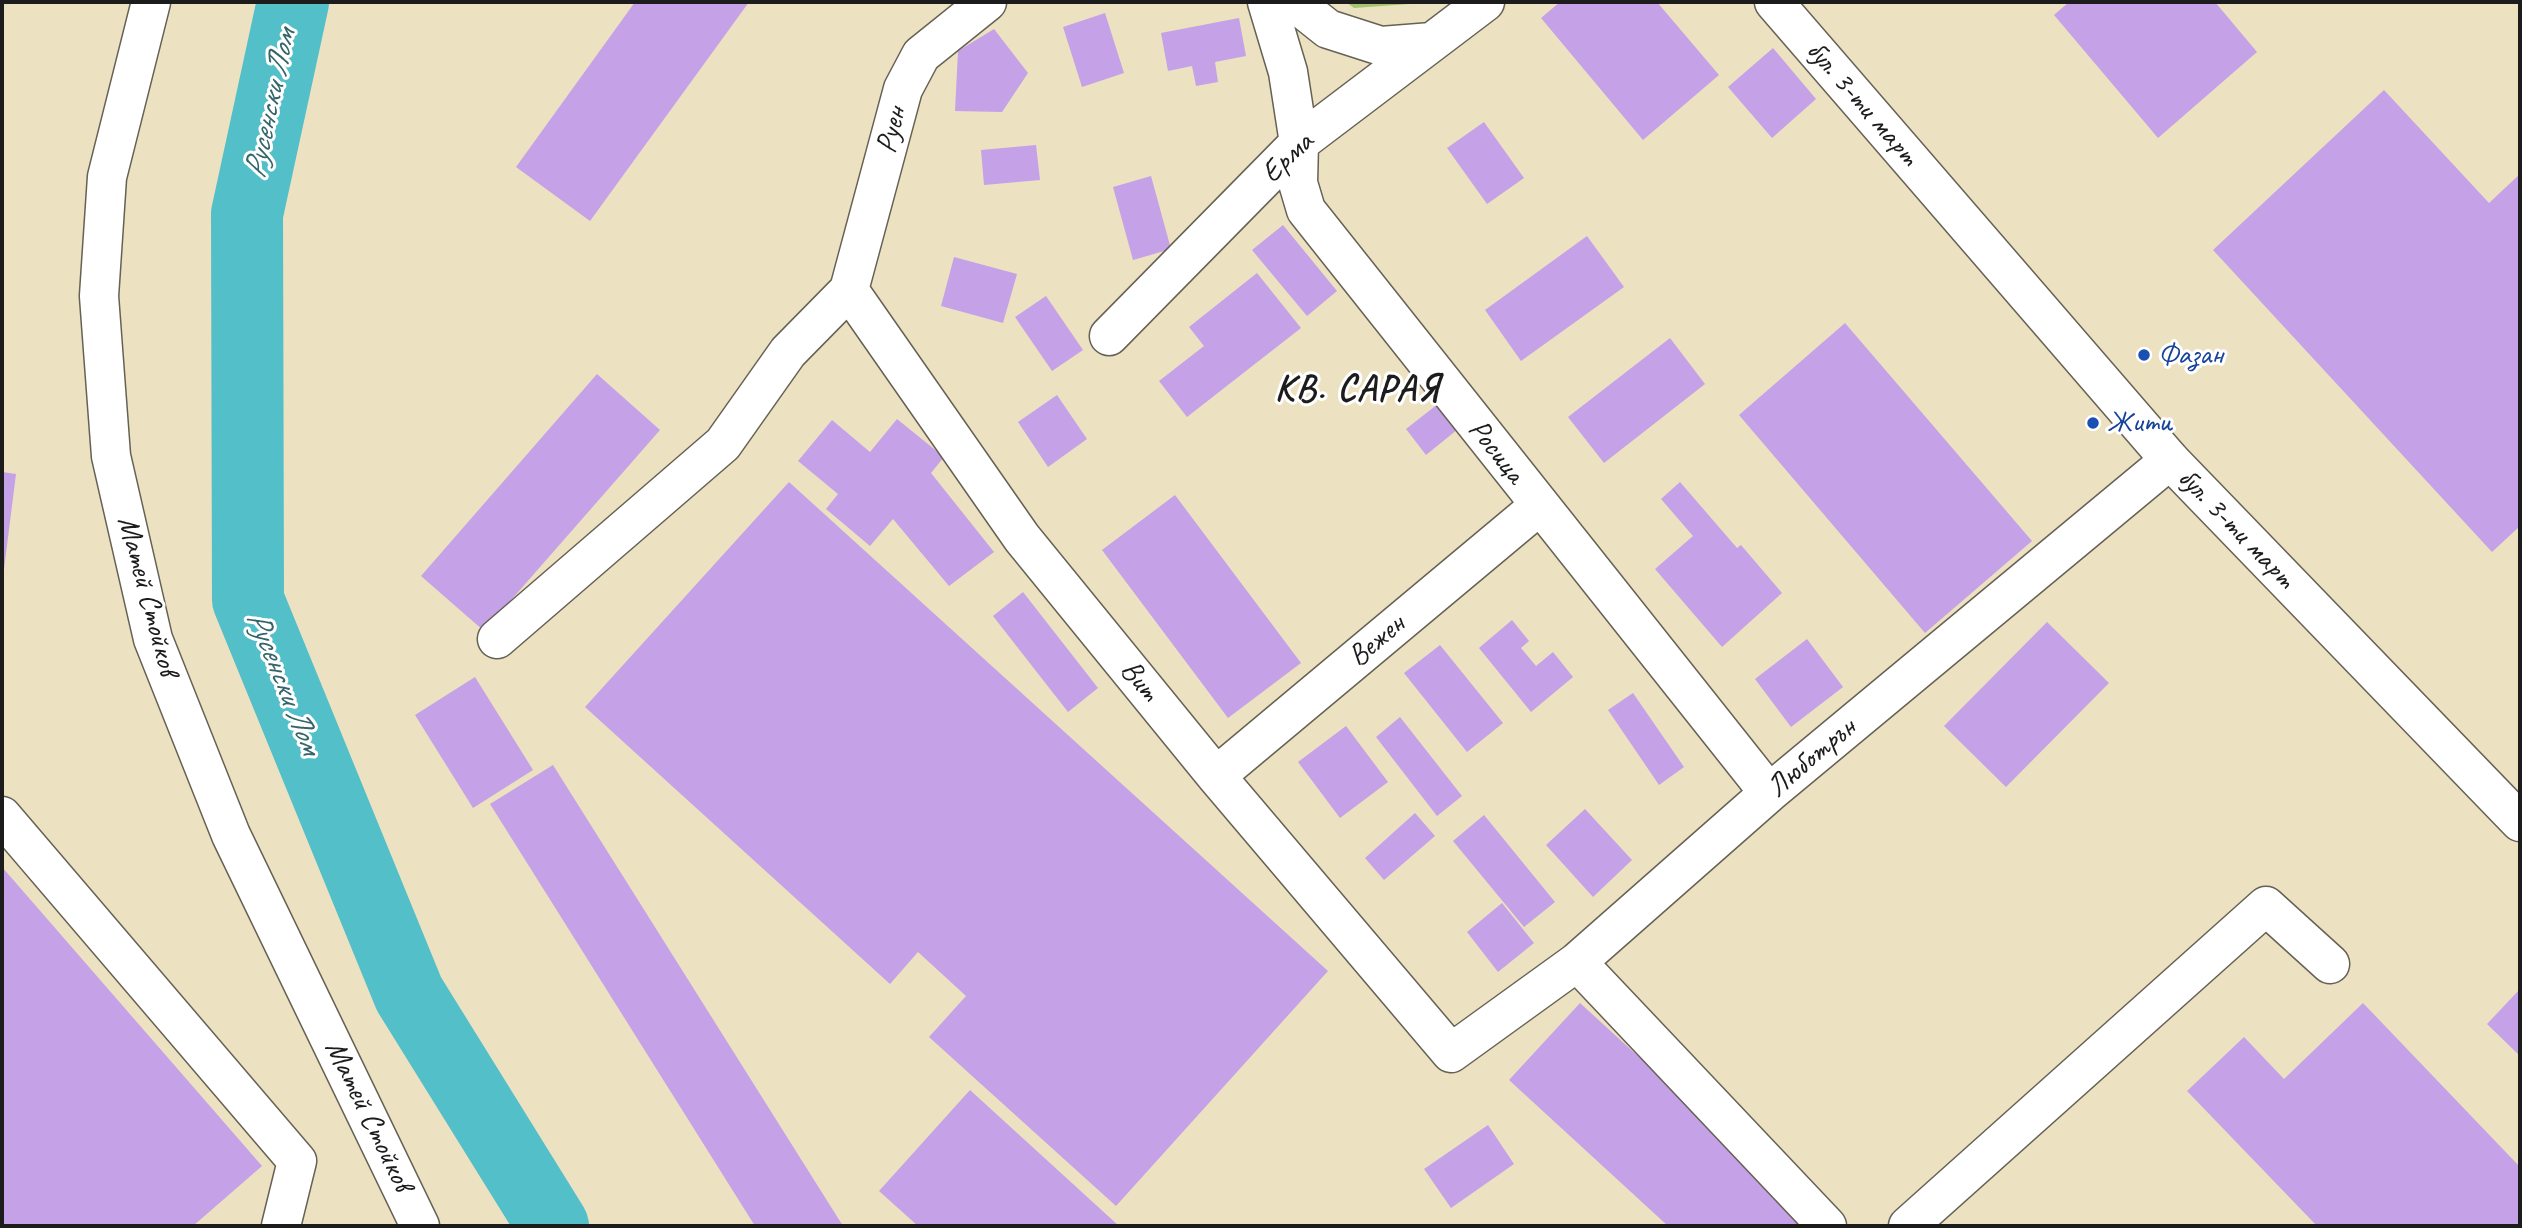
<!DOCTYPE html>
<html>
<head>
<meta charset="utf-8">
<style>
  body { margin:0 }
  #map { position:relative; width:2522px; height:1228px; overflow:hidden; background:#ece1c0; font-family:Caveat,sans-serif }
  canvas { display:block }
  .frame { position:absolute; inset:0; border:4px solid #1c1c1c; pointer-events:none }
</style>
</head>
<body>
<div id="map">
<canvas width="2522" height="1228"></canvas>
<div class="frame"></div>
</div>
<script>
const ctx = document.querySelector('canvas').getContext('2d');
ctx.lineJoin = 'round';
function fill(path, color) { ctx.fillStyle = color; ctx.fill(path, 'evenodd'); }
const poly = rows => new Path2D(rows.map(r => 'M' + r).join(''));
function strokePath(path, color, width, dash) { ctx.strokeStyle = color; ctx.lineWidth = width; ctx.lineCap = dash ? 'butt' : 'round'; ctx.setLineDash(dash || []); ctx.stroke(path); }
function write(font, color, halo, rows, align = 'center') {
  ctx.font = font + ' Caveat,sans-serif'; ctx.lineWidth = 6; ctx.setLineDash([]); ctx.textBaseline = 'middle'; ctx.strokeStyle = halo; ctx.fillStyle = color; for (const [text, x, y, turn = 0] of rows) {
    ctx.save(); ctx.translate(x, y); ctx.rotate((+turn || 0) * Math.PI / 180); ctx.textAlign = isNaN(turn) ? turn : align; if (halo) ctx.strokeText(text, 0, 0); ctx.fillText(text, 0, 0); ctx.restore();
  }
}
const green = poly([
  [1346,2,1437,2,1354,8]
]);
const river = poly([
  [293,2,247,214,248,600,409,994,553,1226]
]);
const building = poly([
  [635,2,749,2,590,221,516,167],
  [1560,2,1657,2,1719,75,1643,140,1541,18],
  [2069,2,2215,2,2257,52,2158,138,2054,15],
  [1105,13,1124,73,1082,87,1063,27],
  [1239,18,1246,56,1215,62,1218,82,1196,86,1192,66,1168,71,1161,33],
  [994,29,1028,73,1002,112,955,111,958,51],
  [1773,48,1816,99,1772,138,1728,87],
  [2384,90,2489,203,2520,174,2520,526,2492,552,2213,250],
  [1484,122,1524,178,1487,204,1447,148],
  [1036,145,1040,180,984,185,981,150],
  [1151,176,1171,249,1133,260,1113,187],
  [1283,225,1337,291,1307,316,1252,250],
  [1587,236,1624,287,1521,361,1485,310],
  [954,257,1017,274,1003,323,941,306],
  [1257,273,1301,328,1187,417,1159,381,1204,346,1189,327],
  [1046,296,1083,350,1052,371,1015,317],
  [1845,323,2032,541,1925,633,1739,415],
  [1670,338,1705,384,1604,463,1568,417],
  [597,374,660,430,484,631,421,576],
  [1057,395,1087,439,1048,467,1018,422],
  [1443,400,1463,425,1426,455,1406,429],
  [897,419,944,457,931,473,994,552,949,586,893,519,870,546,826,509,838,494,798,461,832,420,870,452],
  [2,472,16,474,3,577,2,577],
  [789,482,1328,971,1116,1206,929,1037,966,996,918,952,890,984,585,707],
  [1680,482,1737,548,1741,545,1782,593,1722,647,1655,569,1693,536,1661,499],
  [1175,495,1301,663,1228,718,1102,550],
  [1023,592,1098,688,1068,712,993,616],
  [1512,620,1529,641,1521,648,1536,666,1553,652,1573,677,1531,712,1479,648],
  [2047,622,2109,683,2006,787,1944,726],
  [1807,639,1843,687,1791,727,1755,679],
  [1440,645,1503,723,1467,752,1404,673],
  [475,677,533,770,473,808,415,715],
  [1633,693,1684,767,1659,785,1608,710],
  [1400,717,1462,796,1437,816,1376,737],
  [1346,726,1388,782,1340,818,1298,762],
  [553,765,843,1226,755,1226,490,804],
  [1585,809,1632,860,1593,897,1546,845],
  [1415,813,1435,836,1384,880,1365,858],
  [1484,815,1555,902,1524,927,1453,841],
  [2,867,262,1166,193,1226,2,1226],
  [1502,903,1534,943,1498,972,1467,932],
  [2520,989,2520,1056,2487,1024],
  [1580,1003,1818,1221,1813,1226,1668,1226,1509,1080],
  [2363,1003,2520,1167,2520,1226,2317,1226,2187,1091,2244,1037,2284,1079],
  [970,1090,1119,1226,918,1226,879,1191],
  [1488,1125,1514,1164,1451,1208,1424,1169]
]);
const minor = poly([
  [151,2,107,177,99,296,111,456,153,639,231,835,420,1226],
  [1267,2,1288,72,1299,143,1298,183,1306,210,1769,793],
  [1294,2,1328,29,1381,46,1432,42],
  [849,290,1022,538,1216,776,1451,1053,1577,962,1769,793,2170,460],
  [1109,336,1299,143,1485,2],
  [497,639,723,444,788,352,849,290,903,89,921,55,987,2],
  [1216,776,1539,506],
  [2,816,297,1161,281,1226],
  [1577,962,1827,1226],
  [1908,1226,2266,906,2330,964]
]);
const major = poly([
  [1774,2,2170,460,2520,822]
]);
const markers = [
  [2144,355,7,"#1a4fb4"],
  [2093,423,7,"#1a4fb4"]
];
const streetNames = [
  ["бул. 3-ти март",1862,104,49],
  ["Руен",892,130,-76],
  ["Ерма",1288,158,-43],
  ["Росица",1496,452,52],
  ["бул. 3-ти март",2236,529,46],
  ["Матей Стойков",147,596,75],
  ["Вежен",1377,641,-40],
  ["Вит",1139,681,51],
  ["Люботрън",1812,758,-40],
  ["Матей Стойков",368,1116,64]
];
const transitNames = [
  ["Фазан",2158,355],
  ["Жити",2107,423]
];
const waterNames = [
  ["Русенски Лом",271,104,-78],
  ["Русенски Лом",283,683,68]
];
const districtNames = [
  ["КВ. САРАЯ",1358,390]
];
fill(green, '#a4c56e');
strokePath(river, '#52bfc9', 72);
fill(building, '#c5a1e8');
strokePath(minor, '#656155', 41);
strokePath(major, '#656155', 41);
strokePath(minor, '#fff', 38);
strokePath(major, '#fff', 38);
for (const [x, y, r, color] of markers) { const dot = new Path2D(); dot.arc(x, y, r, 0, 2 * Math.PI); ctx.fillStyle = color; ctx.fill(dot); strokePath(dot, '#fff', 2.5); }
write('30px', '#1c1c1c', '#fff', streetNames);
write('30px', '#164399', '#fff', transitNames, 'left');
write('italic 32px', '#34656a', '#fff', waterNames);
ctx.letterSpacing = '2px';
write('bold 37px', '#1c1c1c', '#fff', districtNames);
ctx.letterSpacing = '0px';
</script>
</body>
</html>
